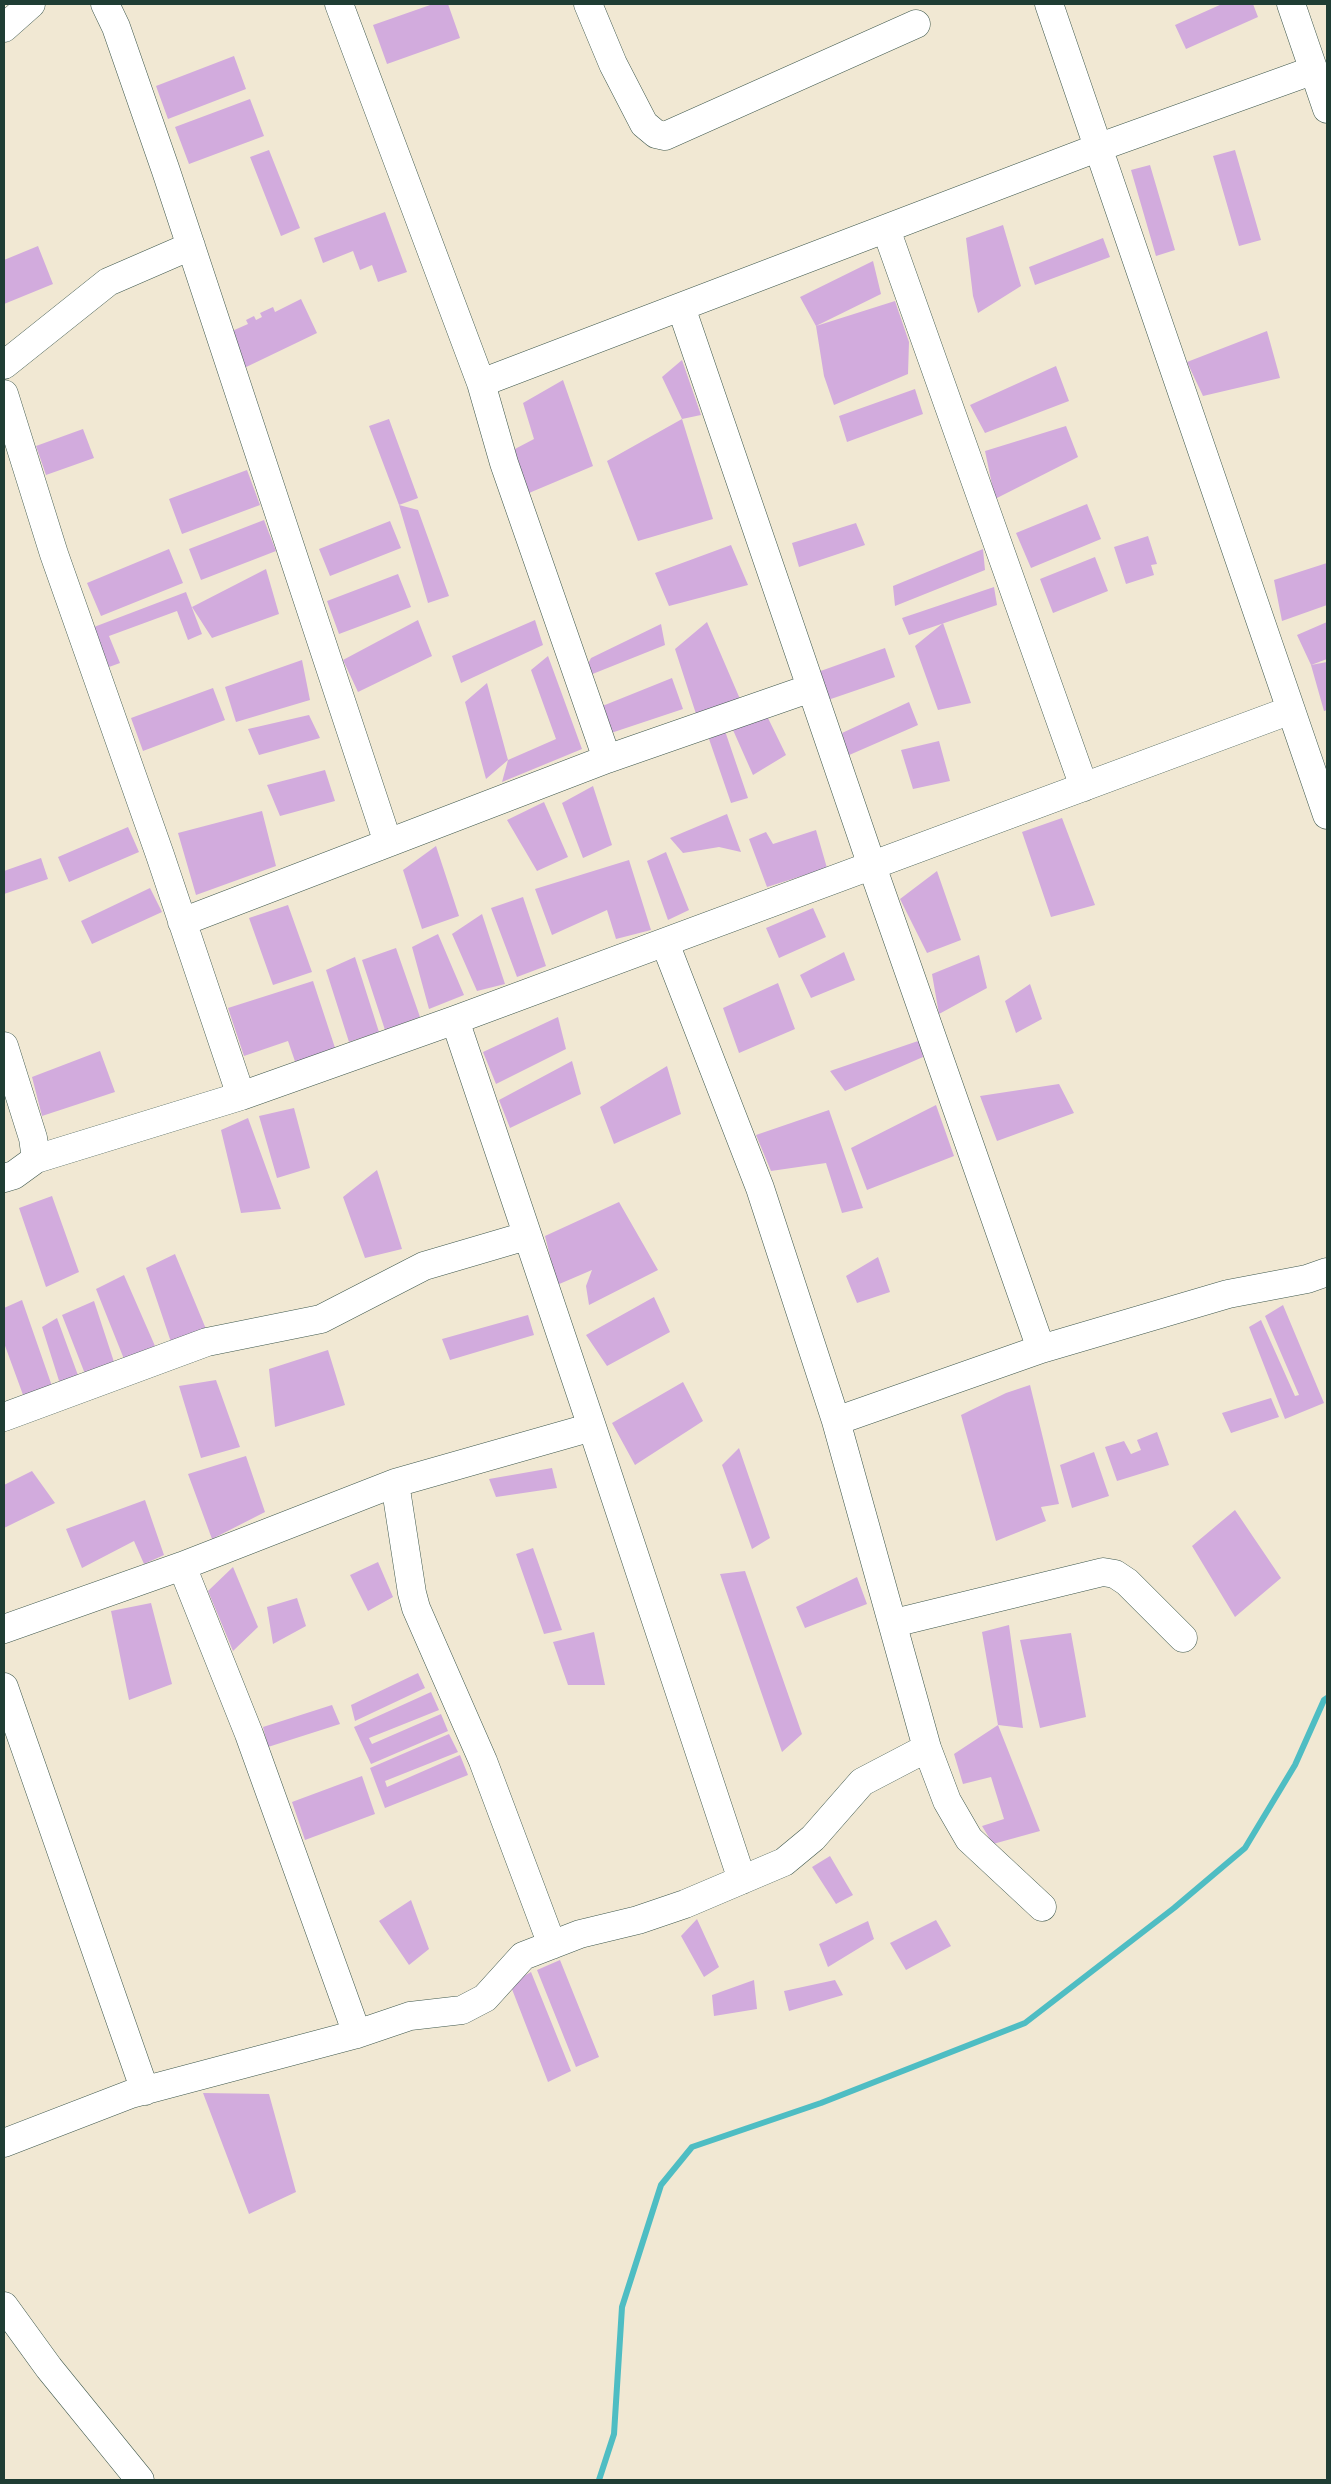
<!DOCTYPE html>
<html>
<head>
<meta charset="utf-8">
<style>
  body { margin:0 }
  #map { position:relative; width:1331px; height:2484px; overflow:hidden; background:#f1e8d3; font-family:"Old Standard TT",serif }
  canvas { display:block }
  .frame { position:absolute; inset:0; border:5px solid #1f3d34; pointer-events:none }
</style>
</head>
<body>
<div id="map">
<canvas width="1331" height="2484"></canvas>
<div class="frame"></div>
</div>
<script>
const ctx = document.querySelector('canvas').getContext('2d');
ctx.lineJoin = 'round';
const poly = rows => new Path2D(rows.map(r => 'M' + r).join(''));
function strokePath(path, color, width, dash) { ctx.strokeStyle = color; ctx.lineWidth = width; ctx.lineCap = dash ? 'butt' : 'round'; ctx.setLineDash(dash || []); ctx.stroke(path); }
function fill(path, color) { ctx.fillStyle = color; ctx.fill(path, 'evenodd'); }
const stream = poly([
  [599,2480,614,2434,622,2307,661,2185,692,2147,821,2103,1025,2023,1174,1908,1245,1848,1295,1765,1324,1700,1327,1698]
]);
const building = poly([
  [433,4,448,4,460,38,387,64,373,25],
  [1222,4,1253,4,1258,17,1186,49,1175,25],
  [234,56,246,89,168,119,156,86],
  [250,99,264,136,189,164,175,127],
  [269,150,300,228,281,236,250,157],
  [1235,150,1261,240,1239,246,1213,156],
  [1150,165,1175,250,1156,256,1131,170],
  [385,212,407,272,378,282,372,265,360,270,353,251,323,263,314,238],
  [1003,225,1021,286,978,313,973,296,966,238],
  [1103,238,1110,257,1035,285,1029,267],
  [38,246,53,284,4,304,4,260],
  [873,261,881,294,816,326,895,301,909,342,908,374,834,405,824,376,816,326,800,297],
  [301,299,317,333,240,370,223,335,248,324,246,320,254,316,256,320,262,317,260,313,273,307,275,312],
  [1267,331,1280,378,1203,396,1187,362],
  [682,360,701,415,682,419,662,377],
  [1056,366,1069,401,985,433,970,405],
  [563,380,593,466,529,493,513,450,534,439,523,403],
  [915,389,923,414,847,442,839,416],
  [389,419,418,498,399,505,369,426],
  [682,419,713,519,638,541,607,461],
  [1066,426,1078,457,995,499,985,451],
  [83,429,94,458,46,475,36,446],
  [247,470,260,505,182,534,169,499],
  [1087,504,1101,539,1031,568,1016,533],
  [399,505,418,510,449,596,428,603],
  [264,520,276,551,201,580,189,549],
  [390,521,401,548,330,576,319,549],
  [856,523,865,545,799,567,792,543],
  [1148,536,1157,564,1151,565,1154,575,1126,584,1114,547],
  [731,545,748,585,669,606,655,573],
  [169,549,183,583,101,616,87,583],
  [983,549,985,570,895,606,893,586],
  [1095,557,1108,591,1053,613,1040,579],
  [1327,563,1327,605,1282,621,1274,580],
  [266,569,279,614,212,638,192,607],
  [398,574,411,607,339,634,327,601],
  [994,587,997,605,909,635,902,618],
  [186,592,202,634,188,640,177,611,109,636,120,663,109,667,94,627],
  [418,620,432,656,358,692,343,660],
  [535,620,543,645,461,683,452,656],
  [707,622,740,699,697,717,675,649],
  [1327,622,1327,659,1311,665,1297,635],
  [943,623,971,703,938,710,915,646],
  [661,624,665,645,580,679,591,658],
  [885,648,895,677,825,701,815,673],
  [548,656,582,749,502,782,508,760,556,739,531,670],
  [302,660,310,700,236,722,225,687],
  [1327,662,1327,710,1324,711,1311,665],
  [672,678,683,709,599,737,590,711],
  [487,683,508,760,486,779,465,702],
  [213,688,225,720,143,751,131,718],
  [909,702,918,725,847,756,842,733],
  [309,715,320,738,259,755,248,729],
  [767,716,786,755,753,775,733,730],
  [725,731,748,798,731,803,709,739],
  [939,741,950,781,913,789,901,750],
  [325,770,335,801,280,816,267,785],
  [593,786,612,845,583,858,562,803],
  [544,802,568,857,537,871,507,820],
  [262,811,276,866,196,895,178,833],
  [727,814,741,852,719,847,683,853,670,838],
  [1062,818,1095,905,1051,917,1022,832],
  [128,827,139,852,69,882,58,857],
  [816,830,827,868,767,887,749,839,766,832,773,844],
  [436,846,459,916,422,929,403,870],
  [666,852,689,910,668,920,647,861],
  [41,858,48,879,4,894,4,871],
  [629,860,651,930,616,939,607,910,552,935,535,889],
  [937,871,961,940,927,953,900,899],
  [150,888,162,912,92,944,81,921],
  [523,897,546,966,517,977,491,908],
  [288,905,312,972,273,985,249,918],
  [813,908,826,937,779,958,766,928],
  [482,914,505,984,477,991,452,934],
  [438,934,464,995,429,1009,412,947],
  [396,948,420,1017,385,1030,362,960],
  [844,952,855,980,811,998,800,975],
  [979,955,987,988,939,1014,932,974],
  [355,957,379,1032,349,1042,326,970],
  [313,981,339,1060,299,1073,288,1041,244,1056,228,1008],
  [778,983,795,1029,739,1053,723,1008],
  [1030,984,1042,1019,1016,1033,1005,1001],
  [558,1017,566,1049,496,1084,483,1052],
  [921,1040,923,1057,845,1091,830,1071],
  [100,1051,115,1092,42,1116,32,1077],
  [572,1061,581,1094,510,1128,499,1100],
  [667,1066,681,1114,614,1144,600,1107],
  [1059,1084,1074,1113,997,1141,980,1096],
  [936,1105,954,1156,867,1190,851,1148],
  [294,1108,310,1168,277,1178,259,1116],
  [829,1110,863,1208,842,1213,826,1163,771,1171,756,1135],
  [248,1118,281,1209,241,1213,221,1130],
  [377,1170,402,1249,365,1258,343,1197],
  [52,1196,79,1272,46,1287,19,1208],
  [619,1202,658,1270,589,1305,586,1286,592,1270,557,1285,545,1236],
  [175,1254,206,1329,171,1342,146,1268],
  [878,1257,890,1292,857,1303,846,1276],
  [124,1275,155,1346,124,1359,96,1289],
  [654,1297,670,1332,607,1366,586,1335],
  [22,1300,53,1389,26,1403,4,1343,4,1308],
  [94,1301,115,1365,87,1379,62,1315],
  [1283,1305,1324,1403,1285,1419,1249,1327,1261,1320,1295,1396,1299,1395,1265,1316],
  [528,1315,534,1335,450,1360,442,1339],
  [57,1318,79,1378,61,1387,42,1327],
  [328,1350,345,1405,275,1427,269,1369],
  [216,1380,240,1447,201,1458,179,1386],
  [683,1382,703,1421,635,1465,612,1423],
  [1030,1385,1059,1504,1041,1507,1046,1521,996,1541,961,1415,1006,1393],
  [1271,1398,1279,1417,1231,1433,1222,1413],
  [1157,1432,1169,1465,1117,1481,1105,1447,1124,1441,1131,1454,1141,1450,1137,1440],
  [739,1448,770,1538,752,1549,722,1465],
  [1094,1452,1109,1496,1072,1508,1060,1465],
  [246,1456,265,1512,212,1539,188,1474],
  [552,1468,557,1488,496,1497,489,1479],
  [32,1471,55,1503,4,1528,4,1485],
  [145,1500,164,1555,144,1564,134,1541,82,1568,66,1529],
  [1235,1510,1281,1578,1235,1617,1192,1546],
  [533,1548,562,1630,544,1634,516,1554],
  [378,1562,393,1597,368,1611,350,1575],
  [233,1567,258,1627,233,1651,208,1591],
  [745,1571,802,1734,782,1752,720,1574],
  [857,1577,867,1604,805,1628,796,1607],
  [297,1598,306,1626,273,1644,267,1607],
  [151,1603,172,1684,129,1700,111,1611],
  [1009,1625,1023,1728,998,1725,1040,1831,993,1844,982,1826,1004,1819,991,1777,963,1784,954,1754,998,1725,982,1632],
  [594,1632,605,1685,568,1685,553,1642],
  [1071,1633,1086,1717,1040,1728,1020,1640],
  [418,1673,425,1688,355,1721,351,1705],
  [431,1692,439,1710,369,1738,372,1744,441,1714,448,1731,371,1764,354,1727],
  [332,1705,340,1724,268,1747,263,1727],
  [449,1734,458,1752,385,1781,387,1787,460,1755,468,1775,385,1808,370,1768],
  [362,1776,375,1814,305,1840,292,1802],
  [830,1856,853,1895,836,1904,812,1867],
  [411,1900,429,1949,409,1965,379,1921],
  [697,1919,719,1967,704,1977,681,1936],
  [936,1920,951,1946,906,1970,890,1943],
  [868,1921,874,1939,828,1967,819,1944],
  [560,1960,599,2057,576,2067,537,1970],
  [531,1972,571,2071,548,2082,510,1984],
  [754,1980,757,2009,714,2016,712,1995],
  [835,1980,843,1995,789,2011,784,1991],
  [203,2093,269,2094,296,2192,249,2214]
]);
const minor = poly([
  [105,4,116,27,166,171,388,843],
  [339,4,481,383,504,463,607,759],
  [588,4,613,64,644,124,656,134,665,136,916,24],
  [1049,4,1327,815],
  [1291,4,1327,109],
  [4,28,31,4],
  [886,229,1084,787],
  [681,307,872,866,1041,1349],
  [4,365,108,282,191,246],
  [481,383,1097,148,1314,70],
  [4,394,54,554,160,855,241,1096],
  [182,922,607,759,811,688],
  [665,943,760,1188,836,1421,927,1748,947,1801,969,1839,1042,1907],
  [455,1020,592,1427,742,1880],
  [4,1046,33,1138,36,1159,14,1175,4,1178],
  [36,1159,241,1096,455,1020,1291,710],
  [4,1417,207,1342,321,1319,424,1266,526,1236],
  [836,1421,1041,1349,1228,1294,1307,1279,1327,1272],
  [395,1483,412,1593,416,1608,483,1761,552,1945],
  [182,1566,249,1734,357,2034],
  [894,1623,1103,1572,1115,1574,1127,1582,1183,1638],
  [4,1629,182,1566,395,1483,592,1427],
  [4,1687,145,2091],
  [4,2143,131,2094,357,2034,410,2016,462,2010,485,1998,523,1956,580,1934,638,1920,685,1904,784,1862,813,1838,862,1782,927,1748],
  [4,2306,49,2368,140,2480]
]);
strokePath(stream, '#4ebdc3', 6);
fill(building, '#d2abdd');
strokePath(minor, '#3e574c', 29);
strokePath(minor, '#fff', 28);
</script>
</body>
</html>
